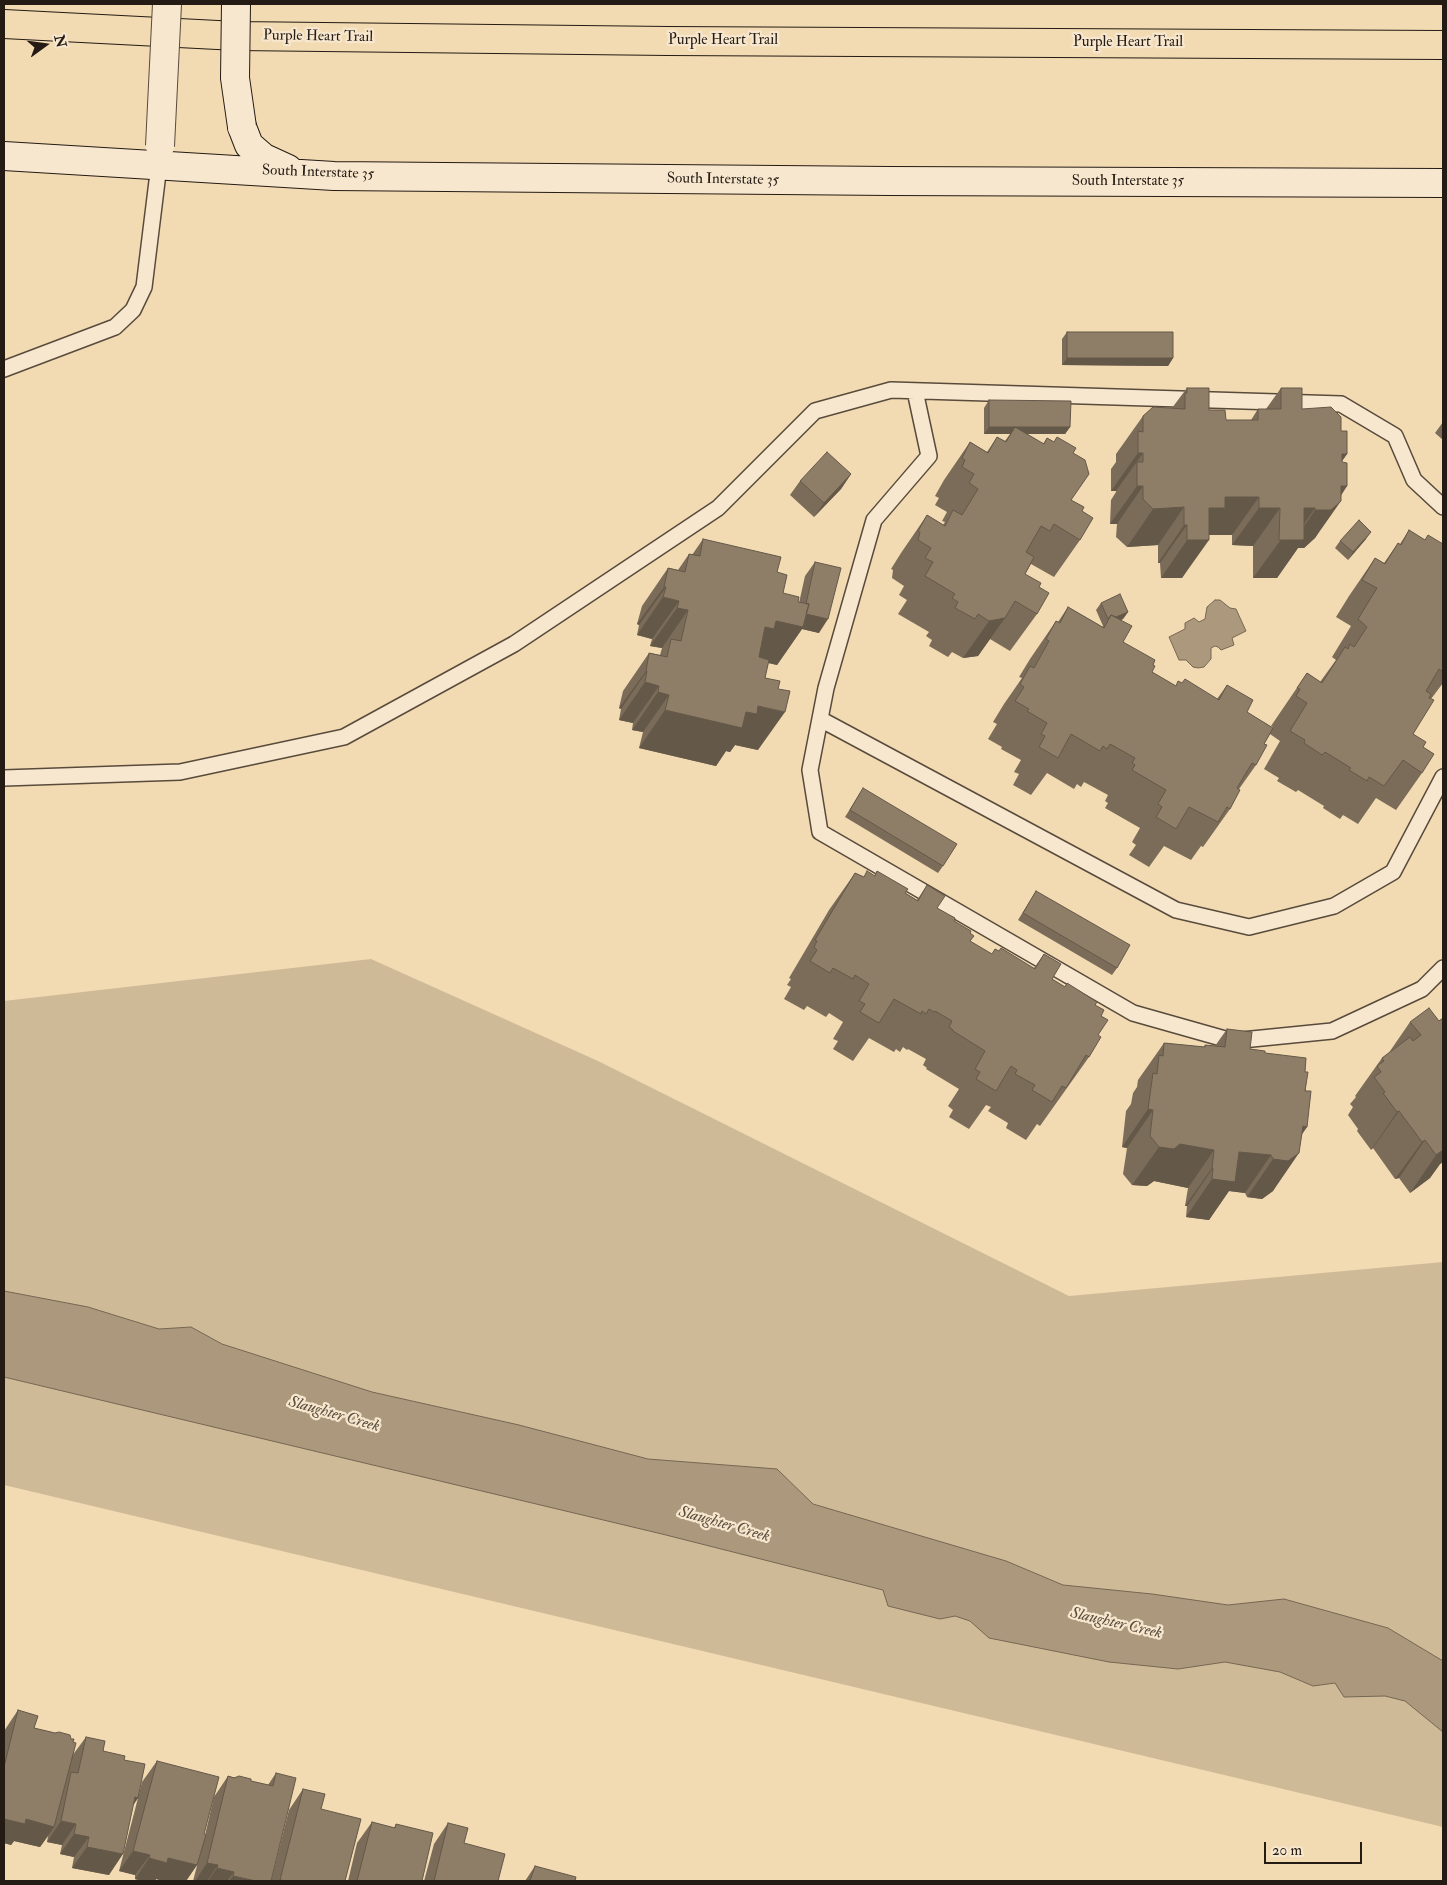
<!DOCTYPE html>
<html>
<head>
<meta charset="utf-8">
<style>
  body { margin:0 }
  #map { position:relative; width:1447px; height:1885px; overflow:hidden; background:#f2dab3; font-family:"IM FELL Double Pica",serif }
  canvas { display:block }
  .frame { position:absolute; inset:0; border:5px solid #241b14; pointer-events:none }
  .north { position:absolute; left:20px; top:20px; width:50px; height:50px; -webkit-text-stroke:4px #f7e7ce; paint-order:stroke; rotate:76deg; font-size:14px; font-weight:700; line-height:20px; text-align:center; color:#241b14 }
  .north::after { content:''; display:block; margin:auto; width:18px; height:22px; background:#241b14; clip-path:polygon(50% 0,100% 100%,50% 72%,0 100%) }
  .scale { position:absolute; left:1264px; top:1842px; width:98px; height:22px; box-sizing:border-box; border:2px solid #241b14; border-top:0; padding-left:6px; font-size:15px; line-height:18px; white-space:nowrap; color:#241b14; -webkit-text-stroke:4px #f7e7ce; paint-order:stroke }
</style>
</head>
<body>
<div id="map">
<canvas width="1447" height="1885"></canvas>
<div class="frame"></div>
<div class="north">N</div>
<div class="scale">20 m</div>
</div>
<script>
const ctx = document.querySelector('canvas').getContext('2d');
ctx.lineJoin = 'round';
function fill(path, color) { ctx.fillStyle = color; ctx.fill(path, 'evenodd'); }
const poly = rows => new Path2D(rows.map(r => 'M' + r).join(''));
function strokePath(path, color, width, dash) { ctx.strokeStyle = color; ctx.lineWidth = width; ctx.lineCap = dash ? 'butt' : 'round'; ctx.setLineDash(dash || []); ctx.stroke(path); }
function write(font, color, halo, rows, align = 'center') {
  ctx.font = font + ' "IM FELL Double Pica",serif'; ctx.lineWidth = 4.5; ctx.setLineDash([]); ctx.textBaseline = 'middle'; ctx.strokeStyle = halo; ctx.fillStyle = color; for (const [text, x, y, turn = 0] of rows) {
    ctx.save(); ctx.translate(x, y); ctx.rotate((+turn || 0) * Math.PI / 180); ctx.textAlign = isNaN(turn) ? turn : align; if (halo) ctx.strokeText(text, 0, 0); ctx.fillText(text, 0, 0); ctx.restore();
  }
}
const green = poly([
  [371,959,598,1061,1069,1296,1443,1262,1443,1827,4,1485,4,1001]
]);
const water = poly([
  [1215,600,1220,600,1230,608,1236,609,1246,631,1232,638,1234,645,1221,650,1218,647,1215,646,1211,648,1211,659,1204,667,1198,668,1193,667,1186,660,1179,660,1169,637,1185,629,1185,623,1194,618,1199,622,1205,619,1207,607,1215,600],
  [4,1291,88,1307,159,1329,191,1327,222,1344,372,1392,519,1425,648,1459,777,1469,813,1504,1006,1561,1063,1585,1152,1594,1228,1605,1284,1599,1388,1628,1443,1661,1443,1732,1405,1701,1385,1696,1344,1697,1335,1683,1313,1686,1280,1672,1225,1662,1178,1669,1109,1662,989,1638,970,1621,955,1616,940,1619,888,1606,883,1590,662,1534,4,1377,4,1291]
]);
const service = poly([
  [4,369,115,327,133,310,144,287,159,165],
  [915,391,929,456,874,520,826,688,810,770,820,832,1133,1013,1232,1041,1332,1031,1422,989,1443,968],
  [820,719,1176,910,1249,927,1334,906,1393,872,1443,777],
  [4,778,180,772,344,737,514,644,718,508,815,411,891,390,1341,404,1395,436,1414,480,1443,507]
]);
const secondary = poly([
  [242,127,249,145,264,158,288,169],
  [4,156,334,176,890,181,1443,183]
]);
const motorway = poly([
  [4,24,237,36,668,41,1443,45]
]);
const tertiaryBridge = poly([
  [160,146,167,4]
]);
const secondaryBridge = poly([
  [236,4,235,78,242,127]
]);
const wall = poly([
  [1067,332,1173,358,1168,366,1062,365,1062,339],
  [1187,388,1209,410,1226,420,1251,420,1258,409,1266,409,1281,388,1302,409,1341,431,1347,454,1342,461,1347,486,1315,538,1304,548,1298,548,1277,578,1253,578,1253,546,1232,545,1232,535,1209,535,1182,578,1161,578,1160,563,1158,563,1158,545,1127,547,1116,537,1117,524,1110,524,1111,500,1116,492,1116,491,1111,491,1111,469,1116,462,1116,454,1143,416,1172,408],
  [989,400,1070,427,1065,434,1027,434,1043,444,1047,438,1073,453,1071,500,1082,511,1080,540,1054,577,1031,564,1025,574,1039,587,1037,614,1010,651,990,639,978,656,963,658,952,652,948,657,929,646,932,640,926,636,929,632,898,614,907,600,899,595,904,586,892,578,893,570,891,569,901,553,927,515,943,525,945,522,942,521,947,512,935,505,939,498,935,496,944,480,970,442,987,452,997,437,1005,441,1010,434,984,434,984,408],
  [1443,422,1443,440,1435,433],
  [851,474,841,489,814,517,790,495,800,481],
  [1409,530,1425,540,1443,544,1443,683,1431,699,1413,734,1423,747,1422,773,1396,810,1376,798,1358,824,1343,815,1340,819,1323,808,1324,806,1298,790,1296,792,1277,781,1279,778,1264,769,1280,741,1270,734,1264,744,1256,765,1239,789,1230,809,1203,847,1201,846,1191,860,1164,846,1149,867,1129,855,1136,845,1132,842,1140,828,1105,808,1108,803,1105,801,1108,795,1084,782,1081,787,1077,784,1074,789,1047,773,1031,795,1013,785,1019,774,1014,772,1021,760,1001,749,1002,747,988,739,997,724,993,722,1004,704,1022,678,1019,677,1030,659,1056,621,1058,622,1068,607,1103,627,1103,626,1096,610,1101,603,1128,612,1123,619,1121,620,1123,642,1153,665,1152,672,1175,686,1217,699,1227,685,1247,712,1273,728,1273,727,1271,726,1307,673,1320,682,1336,660,1332,657,1351,626,1336,617,1349,596,1375,558,1384,563,1398,543,1400,544],
  [703,539,777,572,783,593,798,602,799,603,805,576,815,562,819,633,802,629,777,665,768,663,765,678,758,750,735,745,730,752,726,751,716,766,639,748,643,732,632,730,633,723,619,720,621,709,619,708,623,691,649,653,660,655,662,648,650,646,652,639,637,635,639,625,637,624,642,606,668,568,678,570,689,554,692,555],
  [1366,539,1348,560,1335,548,1340,541],
  [863,788,943,866,938,873,845,817],
  [877,871,905,893,917,900,927,885,937,908,970,933,970,941,991,954,1034,968,1044,954,1052,979,1095,1005,1101,1016,1098,1035,1089,1057,1040,1126,1037,1124,1026,1140,1006,1128,1008,1123,988,1111,991,1107,986,1105,969,1129,949,1117,953,1110,948,1106,959,1089,926,1069,927,1068,923,1065,926,1059,908,1049,907,1050,903,1047,900,1052,896,1049,894,1052,869,1038,853,1061,833,1049,838,1041,833,1039,843,1022,829,1013,826,1017,807,1006,804,1010,784,999,791,987,787,985,791,979,789,978,829,910,855,873,863,877,874,876],
  [1036,891,1117,968,1112,975,1018,920],
  [1443,1018,1443,1162,1440,1164,1430,1178,1410,1193,1399,1178,1395,1179,1373,1148,1371,1150,1357,1131,1358,1129,1348,1115,1353,1107,1350,1104,1356,1097,1355,1096,1382,1058,1388,1054,1410,1022,1439,1021],
  [1227,1029,1250,1049,1265,1053,1305,1072,1307,1127,1302,1134,1273,1191,1262,1199,1247,1197,1245,1193,1229,1191,1209,1220,1186,1217,1187,1206,1185,1206,1188,1188,1154,1181,1147,1186,1132,1185,1123,1174,1127,1148,1122,1147,1126,1111,1131,1104,1133,1093,1137,1087,1138,1080,1164,1043,1204,1047,1205,1045,1215,1046],
  [18,1710,34,1728,55,1733,71,1739,73,1742,72,1756,86,1737,103,1751,124,1760,139,1794,142,1782,157,1761,204,1834,205,1835,214,1797,228,1776,268,1785,276,1773,271,1881,193,1881,199,1858,197,1865,186,1881,164,1881,156,1879,155,1881,142,1881,135,1879,135,1875,119,1871,138,1798,133,1805,109,1875,72,1868,74,1857,60,1854,62,1845,47,1842,48,1836,40,1847,14,1841,11,1845,4,1843,4,1731],
  [303,1789,321,1809,345,1881,271,1881,289,1810],
  [372,1822,394,1828,396,1824,422,1881,348,1881,357,1843],
  [448,1823,464,1843,498,1881,424,1881,434,1844],
  [535,1866,575,1881,525,1881]
]);
const shadedWall = poly([
  [1067,358,1173,358,1168,366,1062,365],
  [989,427,1015,427,1010,434,984,434],
  [1015,427,1070,427,1065,434,1010,434],
  [1138,453,1143,453,1116,491,1111,491],
  [1342,454,1347,454,1320,492],
  [851,474,841,489,814,517,824,503],
  [1137,486,1143,486,1117,524,1110,524],
  [1341,486,1347,486,1330,510,1341,501,1315,538,1304,548,1298,548,1277,578,1253,578,1304,508,1315,508,1293,540,1295,540,1315,510],
  [1225,497,1259,497,1232,535,1206,535,1209,540,1182,578,1161,578,1209,508],
  [1184,507,1158,545,1127,547,1153,509],
  [1259,508,1280,508,1253,546,1232,545],
  [1184,525,1187,525,1160,563,1158,563],
  [1371,532,1366,539,1348,560,1353,552],
  [664,587,666,587,639,625,637,624],
  [663,597,679,601,652,639,637,635],
  [677,608,688,610,662,648,650,646],
  [1128,612,1123,619,1104,627,1109,620],
  [804,613,828,619,819,633,802,629,777,665,753,659,765,627,776,621],
  [1005,618,978,656,963,658,989,621],
  [646,671,647,671,621,709,619,708],
  [645,682,659,686,633,723,619,720],
  [658,692,669,695,643,732,632,730],
  [758,706,785,712,758,750,735,745,730,752,726,751,716,766,639,748,665,710,746,712],
  [1148,1109,1153,1110,1127,1148,1122,1147],
  [1399,1111,1373,1148,1371,1150,1397,1112],
  [1303,1126,1307,1127,1283,1161,1299,1153,1273,1191,1262,1199,1247,1197,1273,1159],
  [1425,1140,1399,1178,1395,1179,1422,1142],
  [1180,1144,1214,1150,1188,1188,1154,1181,1147,1186,1132,1185,1159,1147],
  [1443,1150,1443,1162,1440,1164,1430,1178,1410,1193,1436,1155],
  [1239,1152,1271,1155,1245,1193,1229,1191,1209,1220,1186,1217,1212,1179],
  [1212,1168,1213,1168,1187,1206,1185,1206],
  [135,1797,138,1798,124,1819],
  [4,1819,26,1819,54,1827,40,1847,14,1841,11,1845,4,1843],
  [61,1821,76,1824,62,1845,47,1842],
  [74,1834,89,1837,74,1857,60,1854],
  [87,1847,123,1854,109,1875,72,1868],
  [133,1851,150,1855,135,1875,119,1871],
  [149,1858,168,1858,197,1865,186,1881,164,1881,156,1879,155,1881,142,1881,135,1879],
  [207,1863,218,1865,207,1881,195,1881],
  [217,1868,234,1872,227,1881,208,1881],
  [233,1876,256,1881,229,1881]
]);
const building = poly([
  [1067,332,1173,332,1173,358,1067,358,1067,332],
  [1187,388,1209,388,1209,410,1225,410,1226,420,1258,420,1258,409,1281,409,1281,388,1302,388,1302,409,1331,407,1341,417,1341,431,1347,431,1347,454,1342,454,1342,462,1347,463,1347,486,1341,486,1341,501,1331,510,1315,510,1315,508,1304,508,1304,540,1279,540,1280,508,1259,508,1259,497,1225,497,1225,508,1209,508,1209,540,1187,540,1187,525,1184,525,1184,507,1153,509,1143,499,1143,486,1137,486,1137,462,1143,462,1143,453,1138,453,1138,431,1143,432,1143,416,1153,407,1185,409,1185,393,1187,393,1187,388],
  [989,400,1071,401,1070,427,989,427,989,400],
  [1015,427,1044,444,1047,438,1054,442,1057,437,1076,448,1073,453,1085,460,1089,474,1071,500,1084,507,1082,511,1093,518,1080,540,1054,524,1050,531,1041,526,1026,552,1034,557,1025,574,1041,583,1039,587,1049,593,1037,614,1015,601,1005,618,989,621,978,614,975,619,955,608,958,602,952,598,955,594,925,576,933,562,925,558,931,548,918,540,920,532,918,531,927,515,945,526,953,510,962,515,978,489,969,483,974,474,962,467,965,460,962,458,970,442,988,453,997,437,1006,442,1015,427],
  [827,452,851,474,824,503,800,481,827,452],
  [1359,520,1371,532,1353,552,1340,541,1359,520],
  [1409,530,1425,540,1428,535,1443,544,1443,672,1439,669,1426,691,1431,694,1429,698,1434,700,1413,734,1426,742,1423,747,1434,754,1422,773,1403,760,1384,786,1369,777,1367,781,1349,770,1351,768,1325,752,1322,755,1304,743,1305,740,1290,731,1307,703,1296,696,1300,689,1297,688,1307,673,1322,683,1345,647,1348,649,1350,644,1354,647,1367,627,1358,619,1377,588,1362,580,1375,558,1385,564,1398,543,1401,545,1409,530],
  [703,539,781,557,777,572,787,575,783,593,799,597,798,602,809,604,803,627,776,621,774,629,765,627,759,657,769,660,765,678,780,681,778,689,790,691,785,712,758,706,757,714,746,712,742,728,665,710,669,695,658,692,659,686,645,682,647,671,646,671,649,653,667,657,671,639,681,641,688,610,677,608,679,601,663,597,666,587,664,587,668,568,685,572,689,554,700,556,703,539],
  [815,562,841,568,828,619,806,614,809,604,806,604,815,562],
  [1120,594,1128,612,1116,617,1111,615,1108,619,1101,603,1120,594],
  [1068,607,1104,628,1111,615,1132,626,1123,642,1155,660,1153,665,1155,666,1152,672,1176,686,1178,681,1182,683,1185,679,1219,700,1227,685,1253,700,1247,712,1273,728,1264,744,1267,745,1256,765,1252,763,1237,788,1240,790,1230,809,1227,807,1218,822,1189,807,1176,829,1156,817,1162,807,1158,804,1166,790,1132,770,1135,765,1132,763,1135,758,1110,744,1107,749,1103,746,1100,751,1071,734,1058,758,1039,747,1045,736,1041,734,1047,723,1027,711,1029,709,1015,701,1024,687,1020,684,1030,666,1034,668,1049,641,1046,639,1056,621,1060,623,1068,607],
  [863,788,957,844,943,866,850,810,863,788],
  [867,871,875,876,877,871,908,889,905,893,918,901,927,885,945,896,937,908,955,918,954,921,971,931,970,933,974,936,970,941,992,954,995,949,999,951,1001,948,1035,969,1044,954,1061,964,1052,979,1065,987,1067,983,1097,1002,1095,1005,1104,1010,1101,1016,1108,1020,1098,1035,1101,1037,1089,1057,1086,1055,1066,1088,1062,1086,1052,1102,1032,1090,1035,1085,1015,1074,1017,1070,1011,1066,996,1091,976,1079,980,1072,975,1069,985,1051,953,1031,953,1030,949,1027,952,1021,935,1011,934,1012,929,1009,926,1014,922,1011,921,1014,894,999,879,1023,860,1012,865,1004,859,1001,869,984,855,975,853,979,833,968,830,973,810,961,817,950,814,947,817,941,815,940,855,873,864,877,867,871],
  [1036,891,1130,945,1117,968,1023,913,1036,891],
  [1429,1008,1439,1021,1443,1018,1443,1150,1436,1155,1425,1140,1422,1142,1399,1111,1397,1112,1383,1093,1385,1092,1374,1077,1381,1072,1377,1066,1384,1061,1382,1058,1410,1037,1413,1041,1421,1035,1410,1022,1429,1008],
  [1227,1029,1252,1032,1250,1049,1265,1051,1265,1053,1306,1058,1305,1072,1308,1072,1305,1091,1311,1091,1307,1127,1303,1126,1299,1153,1288,1161,1273,1159,1271,1155,1239,1152,1235,1182,1212,1179,1213,1168,1212,1168,1214,1150,1180,1144,1174,1149,1159,1147,1150,1136,1153,1110,1148,1109,1153,1073,1157,1074,1159,1055,1163,1056,1164,1043,1205,1047,1205,1045,1225,1047,1227,1029],
  [18,1710,38,1716,34,1728,55,1733,59,1732,70,1735,71,1739,74,1739,73,1742,76,1743,54,1827,26,1819,25,1824,4,1819,4,1767,18,1710],
  [86,1737,105,1741,103,1751,125,1756,124,1760,145,1764,138,1798,135,1797,123,1854,87,1847,89,1837,74,1834,76,1824,61,1821,71,1772,78,1773,86,1737],
  [157,1761,219,1777,204,1834,206,1835,197,1865,168,1858,167,1863,149,1858,150,1855,133,1851,157,1761],
  [276,1773,296,1778,271,1881,256,1881,233,1876,234,1872,217,1868,218,1865,207,1863,228,1776,234,1778,239,1776,251,1779,251,1781,273,1786,276,1773],
  [303,1789,325,1794,321,1809,361,1819,345,1881,288,1881,280,1880,303,1789],
  [372,1822,395,1828,396,1824,433,1833,422,1881,357,1881,372,1822],
  [448,1823,468,1828,464,1843,505,1854,498,1881,434,1881,448,1823],
  [535,1866,576,1877,575,1881,530,1881,535,1866]
]);
const streetNames = [
  ["Purple Heart Trail",318,37,1],
  ["Purple Heart Trail",723,41],
  ["Purple Heart Trail",1128,43],
  ["South Interstate 35",318,173,2],
  ["South Interstate 35",723,180,1],
  ["South Interstate 35",1128,182]
];
const waterNames = [
  ["Slaughter Creek",334,1415,16],
  ["Slaughter Creek",724,1525,16],
  ["Slaughter Creek",1116,1624,13]
];
fill(green, '#cfba98');
fill(water, '#ac997d');
strokePath(water, '#766753', 1);
strokePath(service, '#584b3c', 18);
strokePath(secondary, '#241b14', 30);
strokePath(motorway, '#241b14', 30);
strokePath(service, '#f7e7ce', 15);
strokePath(secondary, '#f7e7ce', 28);
strokePath(motorway, '#f2dab3', 28);
strokePath(tertiaryBridge, '#584b3c', 30, []);
strokePath(secondaryBridge, '#241b14', 30, []);
strokePath(tertiaryBridge, '#f7e7ce', 28);
strokePath(secondaryBridge, '#f7e7ce', 28);
fill(wall, '#7b6c59');
fill(shadedWall, '#645848');
fill(building, '#8f7e67');
strokePath(building, '#645848', 1);
write('15px', '#241b14', '#f7e7ce', streetNames);
write('italic 16px', '#5a4d3e', '#f7e7ce', waterNames);
</script>
</body>
</html>
